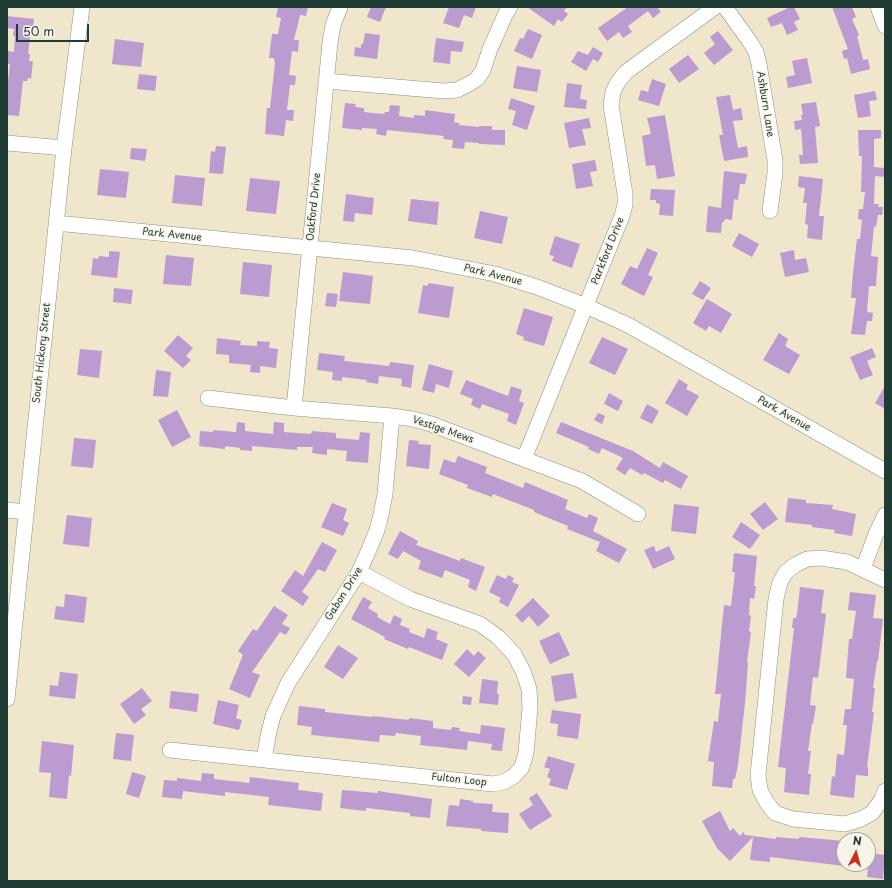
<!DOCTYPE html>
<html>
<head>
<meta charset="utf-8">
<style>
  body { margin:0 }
  #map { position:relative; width:892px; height:888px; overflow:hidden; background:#efe6cc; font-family:"Playpen Sans",sans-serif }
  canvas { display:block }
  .frame { position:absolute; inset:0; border:8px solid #1f3d34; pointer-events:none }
  .north { position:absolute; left:836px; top:832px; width:40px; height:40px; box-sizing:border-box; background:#f7f3e8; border:1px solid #a1aaa0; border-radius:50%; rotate:6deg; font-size:11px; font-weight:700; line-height:16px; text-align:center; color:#1f3d34 }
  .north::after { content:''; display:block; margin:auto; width:14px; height:18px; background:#c8321e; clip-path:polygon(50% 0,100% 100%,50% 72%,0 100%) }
  .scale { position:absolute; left:16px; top:24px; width:73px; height:18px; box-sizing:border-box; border:2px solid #1f3d34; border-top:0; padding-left:5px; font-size:12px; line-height:14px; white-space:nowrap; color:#1f3d34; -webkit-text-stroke:3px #f7f3e8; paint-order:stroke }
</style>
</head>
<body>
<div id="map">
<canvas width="892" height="888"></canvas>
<div class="frame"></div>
<div class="north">N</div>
<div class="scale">50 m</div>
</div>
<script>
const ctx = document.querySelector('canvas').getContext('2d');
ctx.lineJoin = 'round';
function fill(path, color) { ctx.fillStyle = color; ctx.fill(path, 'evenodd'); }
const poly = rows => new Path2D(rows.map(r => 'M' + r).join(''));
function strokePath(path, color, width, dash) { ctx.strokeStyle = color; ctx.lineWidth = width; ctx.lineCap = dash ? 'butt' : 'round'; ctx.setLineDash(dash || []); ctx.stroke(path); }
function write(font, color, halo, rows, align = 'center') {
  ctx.font = font + ' "Playpen Sans",sans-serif'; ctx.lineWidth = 3; ctx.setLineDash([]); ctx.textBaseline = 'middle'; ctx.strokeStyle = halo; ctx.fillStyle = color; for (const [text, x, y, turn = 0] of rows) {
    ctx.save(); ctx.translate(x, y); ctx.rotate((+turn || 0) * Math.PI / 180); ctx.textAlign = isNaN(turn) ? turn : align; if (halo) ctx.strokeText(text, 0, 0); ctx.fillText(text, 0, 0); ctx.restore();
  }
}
const building = poly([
  [278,7,308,7,306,16,300,15,294,40,299,40,298,52,292,51,289,75,296,76,295,85,290,85,287,110,294,110,293,121,286,120,284,136,265,134,267,108,270,108,275,63,274,58,269,58,272,34,278,34,281,18,276,17],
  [371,7,386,7,380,22,367,17],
  [449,7,476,7,472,18,464,15,459,28,443,23],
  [527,7,567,7,564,11,568,14,562,22,558,19,554,26],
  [628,7,657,7,661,12,653,18,648,11,628,26,632,32,623,38,619,32,607,41,598,28],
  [790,7,794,7,800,19,794,22,798,30,787,35,782,23,771,27,767,18],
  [832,7,852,7,856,17,852,19,859,35,857,36,863,60,868,59,870,69,851,74,847,58,844,59,842,51,848,49],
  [7,16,34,19,33,29,31,29,28,54,30,54,29,61,33,61,31,79,28,78,27,81,23,81,19,116,7,115,7,91,10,64,7,64,7,51,14,52,15,36,13,36,14,29,7,28],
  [528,29,542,35,532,59,514,51,520,38,523,39],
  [718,31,733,50,714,65,704,53,715,44,710,37],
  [365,33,380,35,377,59,354,56,355,47,361,48,361,44,363,44],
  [436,38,464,42,462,52,451,51,450,64,433,62],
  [115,39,144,43,141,67,112,64],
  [593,47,603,53,598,62,593,59,586,71,571,62,578,51,588,55],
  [688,55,699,69,679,83,669,69],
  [807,58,812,83,788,88,786,77,795,75,792,61],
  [517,66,541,70,537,92,513,88],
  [139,74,157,76,155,91,137,89],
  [652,79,666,84,659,106,638,100,641,90,648,92],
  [567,83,582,85,580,99,587,100,586,109,564,107],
  [875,91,877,100,869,101,871,116,858,118,854,95],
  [730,95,733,110,741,108,743,120,733,121,738,148,747,146,748,157,724,161,719,135,723,135,716,97],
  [511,98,535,106,527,130,512,125,516,111,508,109],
  [816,102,820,126,815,127,818,163,800,164,799,155,803,155,801,129,795,130,794,121,802,120,801,115,803,115,801,104],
  [345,103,356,104,355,107,364,108,364,112,384,114,385,112,389,112,390,105,400,106,399,116,414,118,414,115,425,116,425,110,455,114,454,122,459,123,459,125,479,127,479,126,492,126,492,130,505,130,505,145,479,144,479,143,465,142,464,149,452,148,453,140,443,139,444,136,387,130,386,136,376,134,377,129,362,128,362,130,342,128],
  [665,115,675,176,657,179,655,165,646,166,642,136,651,134,647,118],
  [589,118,591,128,582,129,586,145,569,148,564,123],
  [858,130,881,130,881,138,874,139,874,167,885,168,885,177,875,176,874,204,879,204,878,207,883,207,882,215,878,215,876,227,874,226,871,256,878,257,876,286,869,286,867,311,868,312,873,313,872,321,867,321,865,335,851,334,856,298,851,298,853,273,857,239,860,239,862,220,858,219,859,209,863,209,865,192,861,192,862,156,859,156],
  [216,146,226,147,223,174,209,173,211,151,215,152],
  [131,148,147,149,145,161,130,159],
  [595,160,597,171,590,172,593,186,576,189,572,164],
  [100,169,129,172,126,198,97,195],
  [724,171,747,174,745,184,740,184,738,200,734,199,732,220,725,219,724,222,722,222,721,233,706,232,708,206,721,208],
  [175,175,205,178,202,206,172,203],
  [799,176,823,179,819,216,824,216,822,240,807,238,808,225,805,224,807,203,803,203,805,188,798,187],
  [250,178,280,181,276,214,246,211],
  [651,189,675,190,673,216,659,215,660,204,656,203,656,200,650,200],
  [346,194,374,198,372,215,355,213,354,222,343,221],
  [411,199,439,202,437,225,408,221],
  [480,211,508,217,502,244,474,238],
  [739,233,759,244,752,257,732,246],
  [555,236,580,244,572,268,552,261,554,256,549,255],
  [647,248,658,253,648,275,653,277,644,296,621,284,630,266,637,269],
  [794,250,795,260,806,258,809,272,785,277,780,253],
  [109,251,120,252,117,278,91,275,93,258,98,259,99,256,109,257],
  [166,255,194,258,191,286,163,284],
  [243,262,272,265,269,297,240,294],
  [343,272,373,276,370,304,339,301],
  [700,281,711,288,703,300,692,294],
  [428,283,454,287,449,318,418,313,423,285,428,286],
  [114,288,133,290,131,304,113,302],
  [327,293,338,294,336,307,325,306],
  [707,299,732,314,721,333,709,326,706,331,693,323],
  [524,308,553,317,544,346,523,340,524,337,516,334],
  [779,333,788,339,785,346,800,355,789,374,763,360],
  [178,335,193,348,186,356,191,360,183,368,164,351],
  [602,337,628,349,615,375,589,363],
  [217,338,241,341,240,345,257,346,257,341,270,342,269,348,278,349,276,368,260,366,260,373,250,372,251,365,229,363,229,355,216,354],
  [872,348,876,357,867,361,873,375,860,380,850,357],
  [80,349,102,351,99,378,77,375],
  [319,353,345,356,344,361,389,366,390,362,414,365,411,388,401,386,402,379,379,376,378,384,366,382,367,380,342,377,342,381,332,380,333,372,317,370],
  [429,364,453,371,449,388,436,384,434,393,422,390],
  [156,370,171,372,168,397,153,396],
  [679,379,688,385,686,389,699,396,687,416,665,403],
  [466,380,508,396,511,386,522,390,519,401,524,403,516,425,507,421,509,414,482,404,480,409,471,405,473,399,460,394],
  [885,386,885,409,875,403],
  [609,393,623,401,618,411,604,404],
  [647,404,659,411,652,424,640,418],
  [177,410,191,437,172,447,158,420],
  [598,413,605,416,602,424,594,420],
  [237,422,245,423,245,431,273,434,274,422,284,423,284,432,311,434,312,431,336,433,336,438,359,440,360,432,370,433,368,463,346,461,347,451,327,449,327,455,312,453,313,447,297,447,297,450,252,446,252,451,240,450,240,448,225,446,225,449,199,446,200,431,213,432,213,430,236,432],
  [561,422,633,451,660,468,663,462,688,476,681,489,665,480,663,483,644,473,642,475,630,468,625,475,616,469,623,458,602,448,599,454,588,449,589,447,556,433],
  [74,438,96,440,93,468,71,466],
  [409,440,419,441,418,444,431,445,429,469,406,466],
  [458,456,487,467,485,473,523,488,525,482,568,500,565,509,587,518,589,514,598,518,593,531,627,549,619,563,596,551,600,542,567,529,568,526,534,512,534,510,493,494,492,497,467,488,468,485,439,474,444,459,455,463],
  [788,498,806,500,806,503,833,505,832,509,856,514,852,536,834,533,835,530,812,527,812,525,785,522],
  [765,502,778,519,763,530,750,514],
  [332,503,347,509,343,520,349,523,343,536,321,527],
  [674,504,699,507,696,534,671,531],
  [67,515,92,518,89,547,63,544],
  [741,522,760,535,750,549,732,537],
  [400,531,418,541,416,545,460,561,461,558,485,567,476,591,468,587,470,580,445,570,442,578,418,569,421,561,403,551,398,559,388,554],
  [322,542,337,550,325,572,318,569,302,592,309,597,303,606,281,591,295,570,303,576],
  [654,546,656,552,669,546,675,559,653,569,644,550],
  [734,553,757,556,754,586,756,586,754,599,750,598,749,615,751,616,749,631,751,632,747,662,748,663,745,703,738,765,735,779,733,779,732,788,712,786,714,762,708,761,714,721,718,722,721,694,715,694,724,605,731,606,735,572,732,572],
  [497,575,506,579,508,575,514,578,512,582,519,585,508,607,499,602,501,598,489,592],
  [800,587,824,590,821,613,826,614,818,678,813,677,810,705,816,706,813,724,812,723,808,751,811,751,808,774,811,774,809,795,784,792,786,768,778,767,794,628,792,628,793,618,796,618,797,614],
  [850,592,876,595,873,618,883,619,878,661,877,661,873,688,875,688,872,712,874,712,867,767,868,767,868,776,856,775,854,798,830,795,832,776,835,777,837,754,844,755,847,725,843,725,845,709,851,709,854,679,846,678,849,639,852,639,856,611,848,610],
  [65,594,87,597,84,623,54,619,56,606,64,607],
  [363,597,372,602,368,608,378,614,377,617,390,624,394,615,402,619,400,625,410,629,409,632,424,638,427,628,438,632,436,639,448,644,442,660,409,647,408,649,384,639,385,637,351,619],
  [533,598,550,616,538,627,529,616,522,623,515,615],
  [274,606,288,615,282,624,290,628,286,635,280,632,252,672,260,675,250,698,229,689,243,655,238,651,253,629,257,631],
  [559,632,570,655,550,664,539,641],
  [338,645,358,658,343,679,324,667],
  [467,649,474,656,478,651,486,658,469,677,454,664],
  [60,672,78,674,75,699,49,696,50,685,58,686],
  [573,673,577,698,555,702,551,676],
  [482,679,498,681,497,694,499,694,498,705,479,703],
  [142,688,152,701,141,709,146,715,134,724,120,704],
  [171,691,199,694,197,712,169,708],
  [463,696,472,697,471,705,462,704],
  [218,700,239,705,236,718,242,720,239,730,213,724],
  [299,706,325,709,325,712,372,717,372,716,409,720,409,718,433,721,433,728,451,730,452,727,460,728,459,731,480,734,481,725,505,728,502,751,491,750,492,744,468,741,467,750,420,745,421,736,396,733,395,736,380,735,379,742,311,735,312,727,297,725],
  [552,710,581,714,578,739,557,736,558,724,550,723],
  [116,733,134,735,131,761,113,759],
  [42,741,74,745,71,776,69,775,67,799,49,797,51,773,39,772],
  [548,756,575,764,567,790,549,785,551,779,547,777,550,769,544,767],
  [132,772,146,776,139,798,126,794],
  [202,773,214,774,214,779,241,782,249,783,250,777,299,783,298,790,323,793,321,811,268,805,269,797,225,792,225,796,183,791,182,799,162,797,164,780,177,781,177,778,201,781],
  [342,790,378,793,378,791,432,799,430,818,410,816,410,813,366,808,366,811,340,808],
  [537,793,552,816,530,830,519,814,533,805,529,798],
  [460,799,473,801,473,803,493,804,492,812,509,813,508,833,481,831,481,829,446,826,449,805,459,806],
  [720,811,730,831,733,828,740,836,743,832,745,835,776,839,776,837,799,839,799,837,844,841,844,866,770,857,770,862,750,860,753,837,730,861,717,848,702,821],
  [869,853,885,855,883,879,867,877]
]);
const minor = poly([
  [725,7,750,42,756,52,759,64,775,160,775,173,770,211],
  [878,7,885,26],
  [326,81,444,91,457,90,469,84,477,79,483,70,490,49,506,13,510,7],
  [7,143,64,148],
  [56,223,413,258,495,274,537,287,586,306,628,325,885,471],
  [208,398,294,408,392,416,413,419,431,424,582,481,638,514],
  [294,408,330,43,333,25,340,7],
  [524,459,622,216,625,205,625,194,611,105,613,92,618,82,626,72,715,7],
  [7,510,26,512],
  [863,569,876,534,885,515],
  [885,580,847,562,821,558,807,559,795,565,786,572,780,582,776,599,758,775,760,790,767,803,775,813,793,819,845,824,861,819,872,813,882,799,885,791],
  [7,699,64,148,82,7],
  [170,750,493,784,504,782,514,776,522,767,526,753,530,708,529,689,523,671,514,654,498,637,480,624,410,599,359,572],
  [264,760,268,736,273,716,288,683,359,572,368,552,377,530,381,515,385,494,392,416]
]);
const streetNames = [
  ["Ashburn Lane",765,104,81],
  ["Oakford Drive",314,207,-84],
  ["Park Avenue",172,235,6],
  ["Parkford Drive",608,251,-68],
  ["Park Avenue",493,275,14],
  ["South Hickory Street",42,353,-84],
  ["Park Avenue",784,414,30],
  ["Vestige Mews",443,430,19],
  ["Gabon Drive",344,594,-58],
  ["Fulton Loop",459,780,6]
];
fill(building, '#bc9bd1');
strokePath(minor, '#879280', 16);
strokePath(minor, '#fff', 15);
write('10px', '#1f3d34', '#f7f3e8', streetNames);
</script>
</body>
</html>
